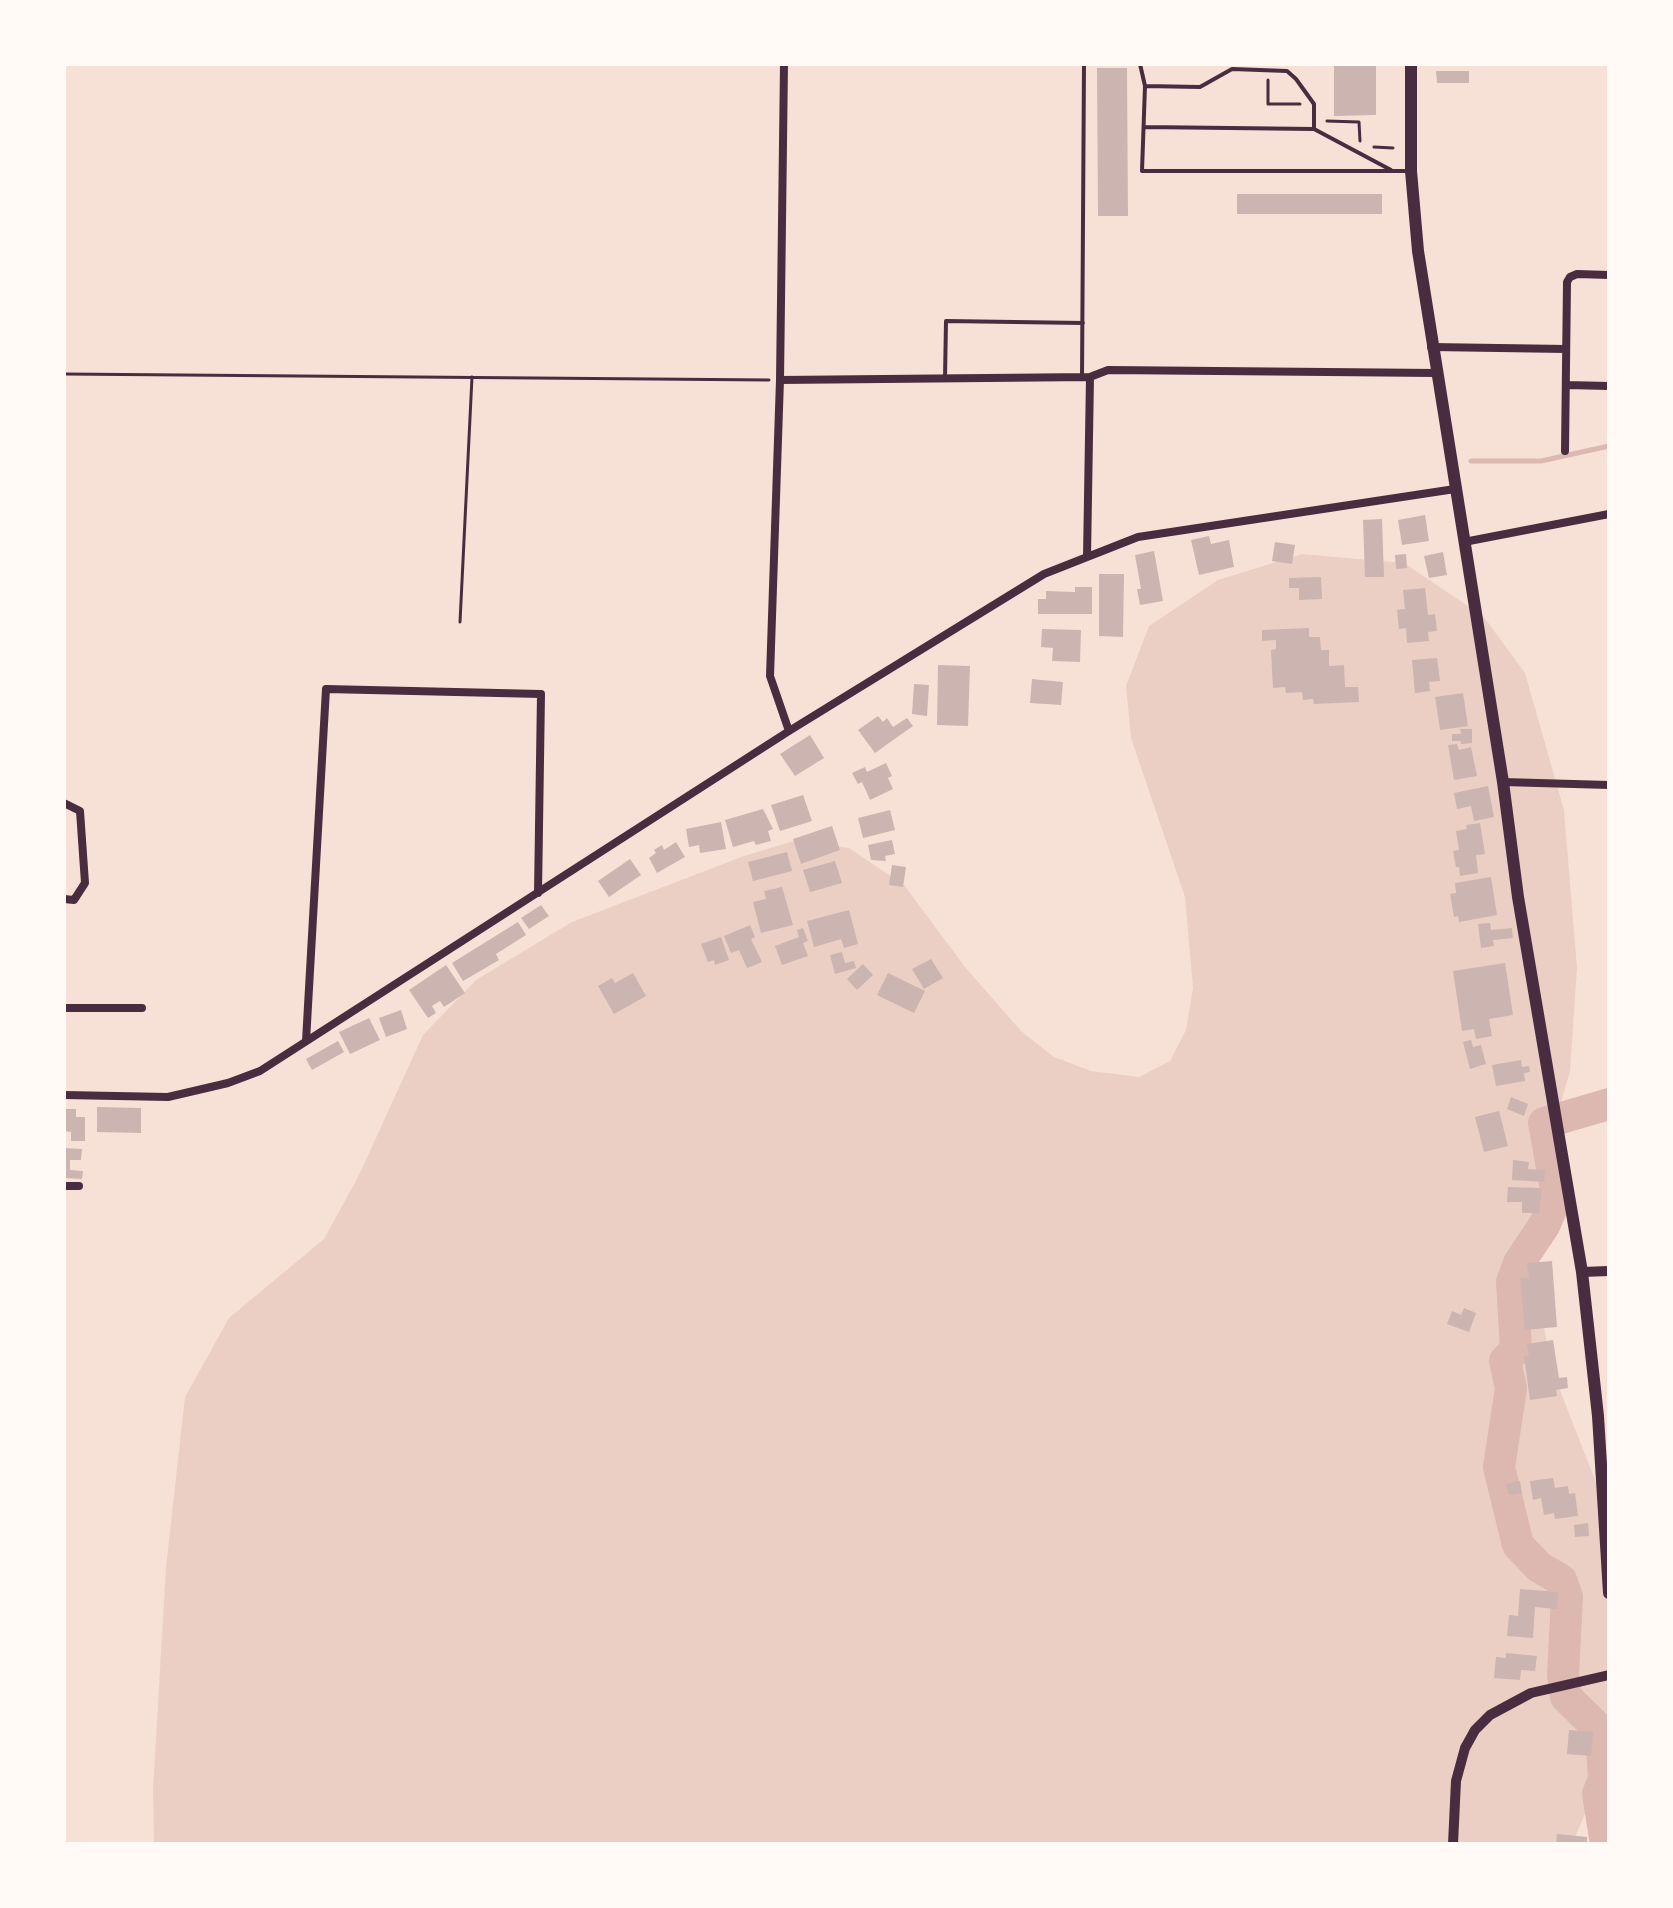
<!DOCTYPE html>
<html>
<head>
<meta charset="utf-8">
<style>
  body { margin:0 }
  #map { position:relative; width:1673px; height:1908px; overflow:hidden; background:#f7e1d7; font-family:Helvetica,sans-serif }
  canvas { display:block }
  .frame { position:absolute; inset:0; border:66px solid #fffaf5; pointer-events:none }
</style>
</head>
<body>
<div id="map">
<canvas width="1673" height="1908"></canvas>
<div class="frame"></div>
</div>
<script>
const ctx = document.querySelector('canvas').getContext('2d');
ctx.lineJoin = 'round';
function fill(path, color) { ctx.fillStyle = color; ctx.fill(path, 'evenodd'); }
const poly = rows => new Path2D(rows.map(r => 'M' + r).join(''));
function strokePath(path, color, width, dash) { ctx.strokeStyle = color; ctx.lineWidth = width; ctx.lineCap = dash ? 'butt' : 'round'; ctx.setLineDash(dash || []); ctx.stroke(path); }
const green = poly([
  [1302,554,1404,563,1484,617,1525,673,1564,810,1577,968,1570,1071,1544,1161,1530,1247,1551,1367,1609,1516,1609,1758,1572,1844,154,1844,153,1790,166,1567,185,1397,229,1318,324,1239,359,1175,423,1035,476,980,572,922,744,856,797,840,849,848,904,885,965,967,1021,1031,1054,1057,1091,1071,1139,1077,1170,1061,1186,1030,1193,988,1185,897,1131,738,1126,686,1149,626,1218,580]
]);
const stream = poly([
  [1471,461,1541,461,1609,446]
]);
const river = poly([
  [1606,1844,1598,1794,1604,1779,1601,1731,1566,1697,1563,1675,1567,1597,1561,1580,1539,1567,1518,1545,1499,1467,1511,1388,1505,1361,1516,1349,1512,1282,1519,1263,1545,1224,1557,1195,1544,1123,1609,1104]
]);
const building = poly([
  [1334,64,1376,64,1376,115,1334,116],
  [1097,68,1127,68,1128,216,1098,216],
  [1436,71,1469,71,1469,83,1437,83],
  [1237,194,1382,194,1382,214,1237,214],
  [1425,515,1429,541,1402,545,1398,520],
  [1382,519,1384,577,1365,577,1363,520],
  [1209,536,1211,544,1229,540,1234,567,1199,575,1191,540],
  [1275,542,1295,545,1292,564,1272,561],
  [1154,551,1163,601,1140,605,1137,589,1141,589,1135,555],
  [1443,552,1447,575,1429,578,1424,556],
  [1406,554,1407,568,1396,569,1395,555],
  [1099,574,1124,574,1123,637,1099,636],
  [1321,577,1322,599,1299,600,1299,588,1289,588,1289,578],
  [1075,587,1092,587,1092,614,1038,614,1038,599,1046,599,1046,591,1075,592],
  [1425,588,1428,615,1435,614,1437,631,1428,632,1429,641,1407,643,1406,628,1399,629,1397,610,1405,609,1403,590],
  [1309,628,1309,637,1320,637,1321,650,1329,650,1329,666,1344,665,1345,687,1358,687,1359,702,1314,704,1313,699,1303,700,1302,692,1286,693,1285,687,1273,688,1271,650,1276,649,1276,640,1262,641,1262,630],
  [1042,629,1081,630,1080,662,1052,661,1053,648,1041,647],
  [1437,658,1440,681,1429,682,1430,691,1415,693,1412,660],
  [938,665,970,666,968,726,937,725],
  [1032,679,1063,682,1061,705,1030,703],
  [914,684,929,685,927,716,912,714],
  [1463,693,1468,726,1440,730,1435,697],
  [878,716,883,722,887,718,893,727,907,718,913,726,875,753,858,730],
  [1460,729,1472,729,1472,743,1461,744,1461,741,1452,741,1452,734,1461,734],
  [810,735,824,758,795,776,780,754],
  [1457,744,1459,750,1471,747,1477,776,1454,780,1448,745],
  [886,763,892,776,888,778,893,789,870,800,862,782,858,784,852,773,865,767,867,772],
  [1488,786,1494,817,1474,821,1471,806,1457,809,1454,793],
  [803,795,812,821,780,831,771,805],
  [763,809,773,829,768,831,771,841,756,845,754,841,733,847,725,820],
  [890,810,895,830,863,838,858,818],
  [721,822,726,849,700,853,699,845,689,847,686,829],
  [1480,823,1485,854,1476,855,1478,873,1460,876,1459,867,1456,867,1453,851,1459,850,1456,831,1467,829,1466,825],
  [832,826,840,850,801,864,793,839],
  [892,840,895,854,885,856,886,861,871,860,868,845],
  [676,842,685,857,657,873,649,858,656,853,654,850,662,845,664,850],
  [787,852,792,871,753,881,748,862],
  [630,859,641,875,609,897,598,881],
  [835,861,842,883,810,892,803,870],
  [892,865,906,867,903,887,889,885],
  [1491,877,1497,915,1459,922,1458,916,1454,917,1450,894,1456,893,1455,883],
  [782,887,793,925,761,933,753,902,766,899,764,891],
  [541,905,549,916,529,929,521,918],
  [849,910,858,944,844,948,841,939,814,947,807,921],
  [518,922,526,935,496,954,499,960,463,981,452,963],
  [1490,923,1491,930,1512,928,1513,938,1493,940,1494,946,1481,948,1478,924],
  [750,925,755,937,751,939,762,962,747,968,739,950,731,953,724,936],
  [803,928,808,941,803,943,808,956,782,965,775,946,799,937,797,930],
  [721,937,729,960,715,965,714,960,708,962,701,944],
  [842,952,845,963,854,961,856,968,835,974,830,955],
  [931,959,943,978,924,989,912,969],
  [1505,963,1513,1015,1489,1019,1492,1036,1476,1039,1474,1029,1462,1031,1453,971],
  [863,964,873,975,857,990,847,979],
  [446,965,465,993,444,1007,440,1001,432,1006,436,1013,428,1018,409,990],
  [633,973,646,996,614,1014,598,986,612,978,615,983],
  [888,973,925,991,914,1013,877,995],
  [401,1010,407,1029,386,1037,379,1018],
  [369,1018,380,1040,350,1054,339,1032],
  [1471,1040,1473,1047,1481,1045,1486,1064,1470,1069,1463,1042],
  [338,1041,344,1052,312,1070,306,1059],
  [1521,1060,1522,1067,1529,1066,1530,1072,1524,1073,1525,1081,1496,1086,1492,1065],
  [1511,1097,1528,1104,1524,1116,1507,1109],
  [97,1107,141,1108,141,1133,97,1132],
  [64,1109,76,1109,76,1117,85,1117,85,1141,71,1141,71,1132,64,1131],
  [1499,1111,1508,1146,1484,1152,1475,1117],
  [64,1148,82,1149,81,1160,70,1160,70,1170,83,1171,82,1179,64,1178],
  [1513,1160,1529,1162,1528,1169,1545,1170,1544,1182,1512,1180],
  [1508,1187,1542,1188,1539,1213,1522,1213,1522,1202,1507,1202],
  [1552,1261,1557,1327,1525,1330,1520,1278,1529,1278,1527,1263],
  [1464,1308,1476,1313,1469,1332,1447,1324,1452,1311,1461,1315],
  [1553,1340,1559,1378,1567,1377,1568,1388,1556,1390,1557,1396,1530,1400,1524,1356,1529,1355,1527,1344],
  [1553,1478,1555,1488,1568,1486,1569,1494,1575,1493,1578,1516,1555,1519,1554,1513,1544,1515,1541,1498,1533,1500,1530,1481],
  [1520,1481,1522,1493,1509,1495,1506,1484],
  [1588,1523,1589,1536,1575,1537,1574,1525],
  [1520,1589,1558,1592,1557,1609,1535,1607,1533,1638,1507,1636,1509,1615,1518,1616],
  [1506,1653,1537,1656,1535,1671,1521,1670,1520,1680,1494,1678,1496,1657,1506,1658],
  [1569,1730,1593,1732,1591,1756,1567,1754],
  [1557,1834,1587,1837,1587,1844,1556,1844]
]);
const path = poly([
  [1268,80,1268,104,1300,104],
  [1327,121,1359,122,1360,141],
  [1374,147,1393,148],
  [64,374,769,380],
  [460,622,472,377]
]);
const service = poly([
  [1140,64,1145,86,1142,171,1408,171],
  [1145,86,1200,87,1232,69,1287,71,1296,79,1314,104,1314,129],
  [1144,127,1314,129,1391,170],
  [1082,377,1084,64],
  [945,378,946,321,1083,323]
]);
const minor = poly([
  [784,64,780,380,770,676,789,731],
  [1431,347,1566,349],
  [780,380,1090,377,1108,370,1436,373],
  [1566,385,1609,386],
  [1565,451,1567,282,1570,277,1577,274,1609,275],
  [1464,542,1609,514],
  [1087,557,1090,377],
  [1503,782,1609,785],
  [64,803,80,811,85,883,74,900,64,899],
  [64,1008,142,1008],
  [306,1041,326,689,541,694,538,893],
  [64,1095,168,1097,228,1083,260,1071,789,731,1044,574,1138,537,1455,489],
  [64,1186,79,1186]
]);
const tertiary = poly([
  [1582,1272,1609,1271],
  [1453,1844,1456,1781,1465,1748,1475,1730,1490,1715,1531,1693,1609,1675]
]);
const secondary = poly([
  [1411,64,1411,171,1418,251,1503,782,1518,897,1582,1272,1598,1416,1609,1593]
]);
fill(green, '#ebcfc5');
strokePath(stream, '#dcb8b0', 5);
strokePath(river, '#dcb8b0', 32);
fill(building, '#ccb4b1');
strokePath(path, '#4a2c40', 3);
strokePath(service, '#4a2c40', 4);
strokePath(minor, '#4a2c40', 8);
strokePath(tertiary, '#4a2c40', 10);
strokePath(secondary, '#4a2c40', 12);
</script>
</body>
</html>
